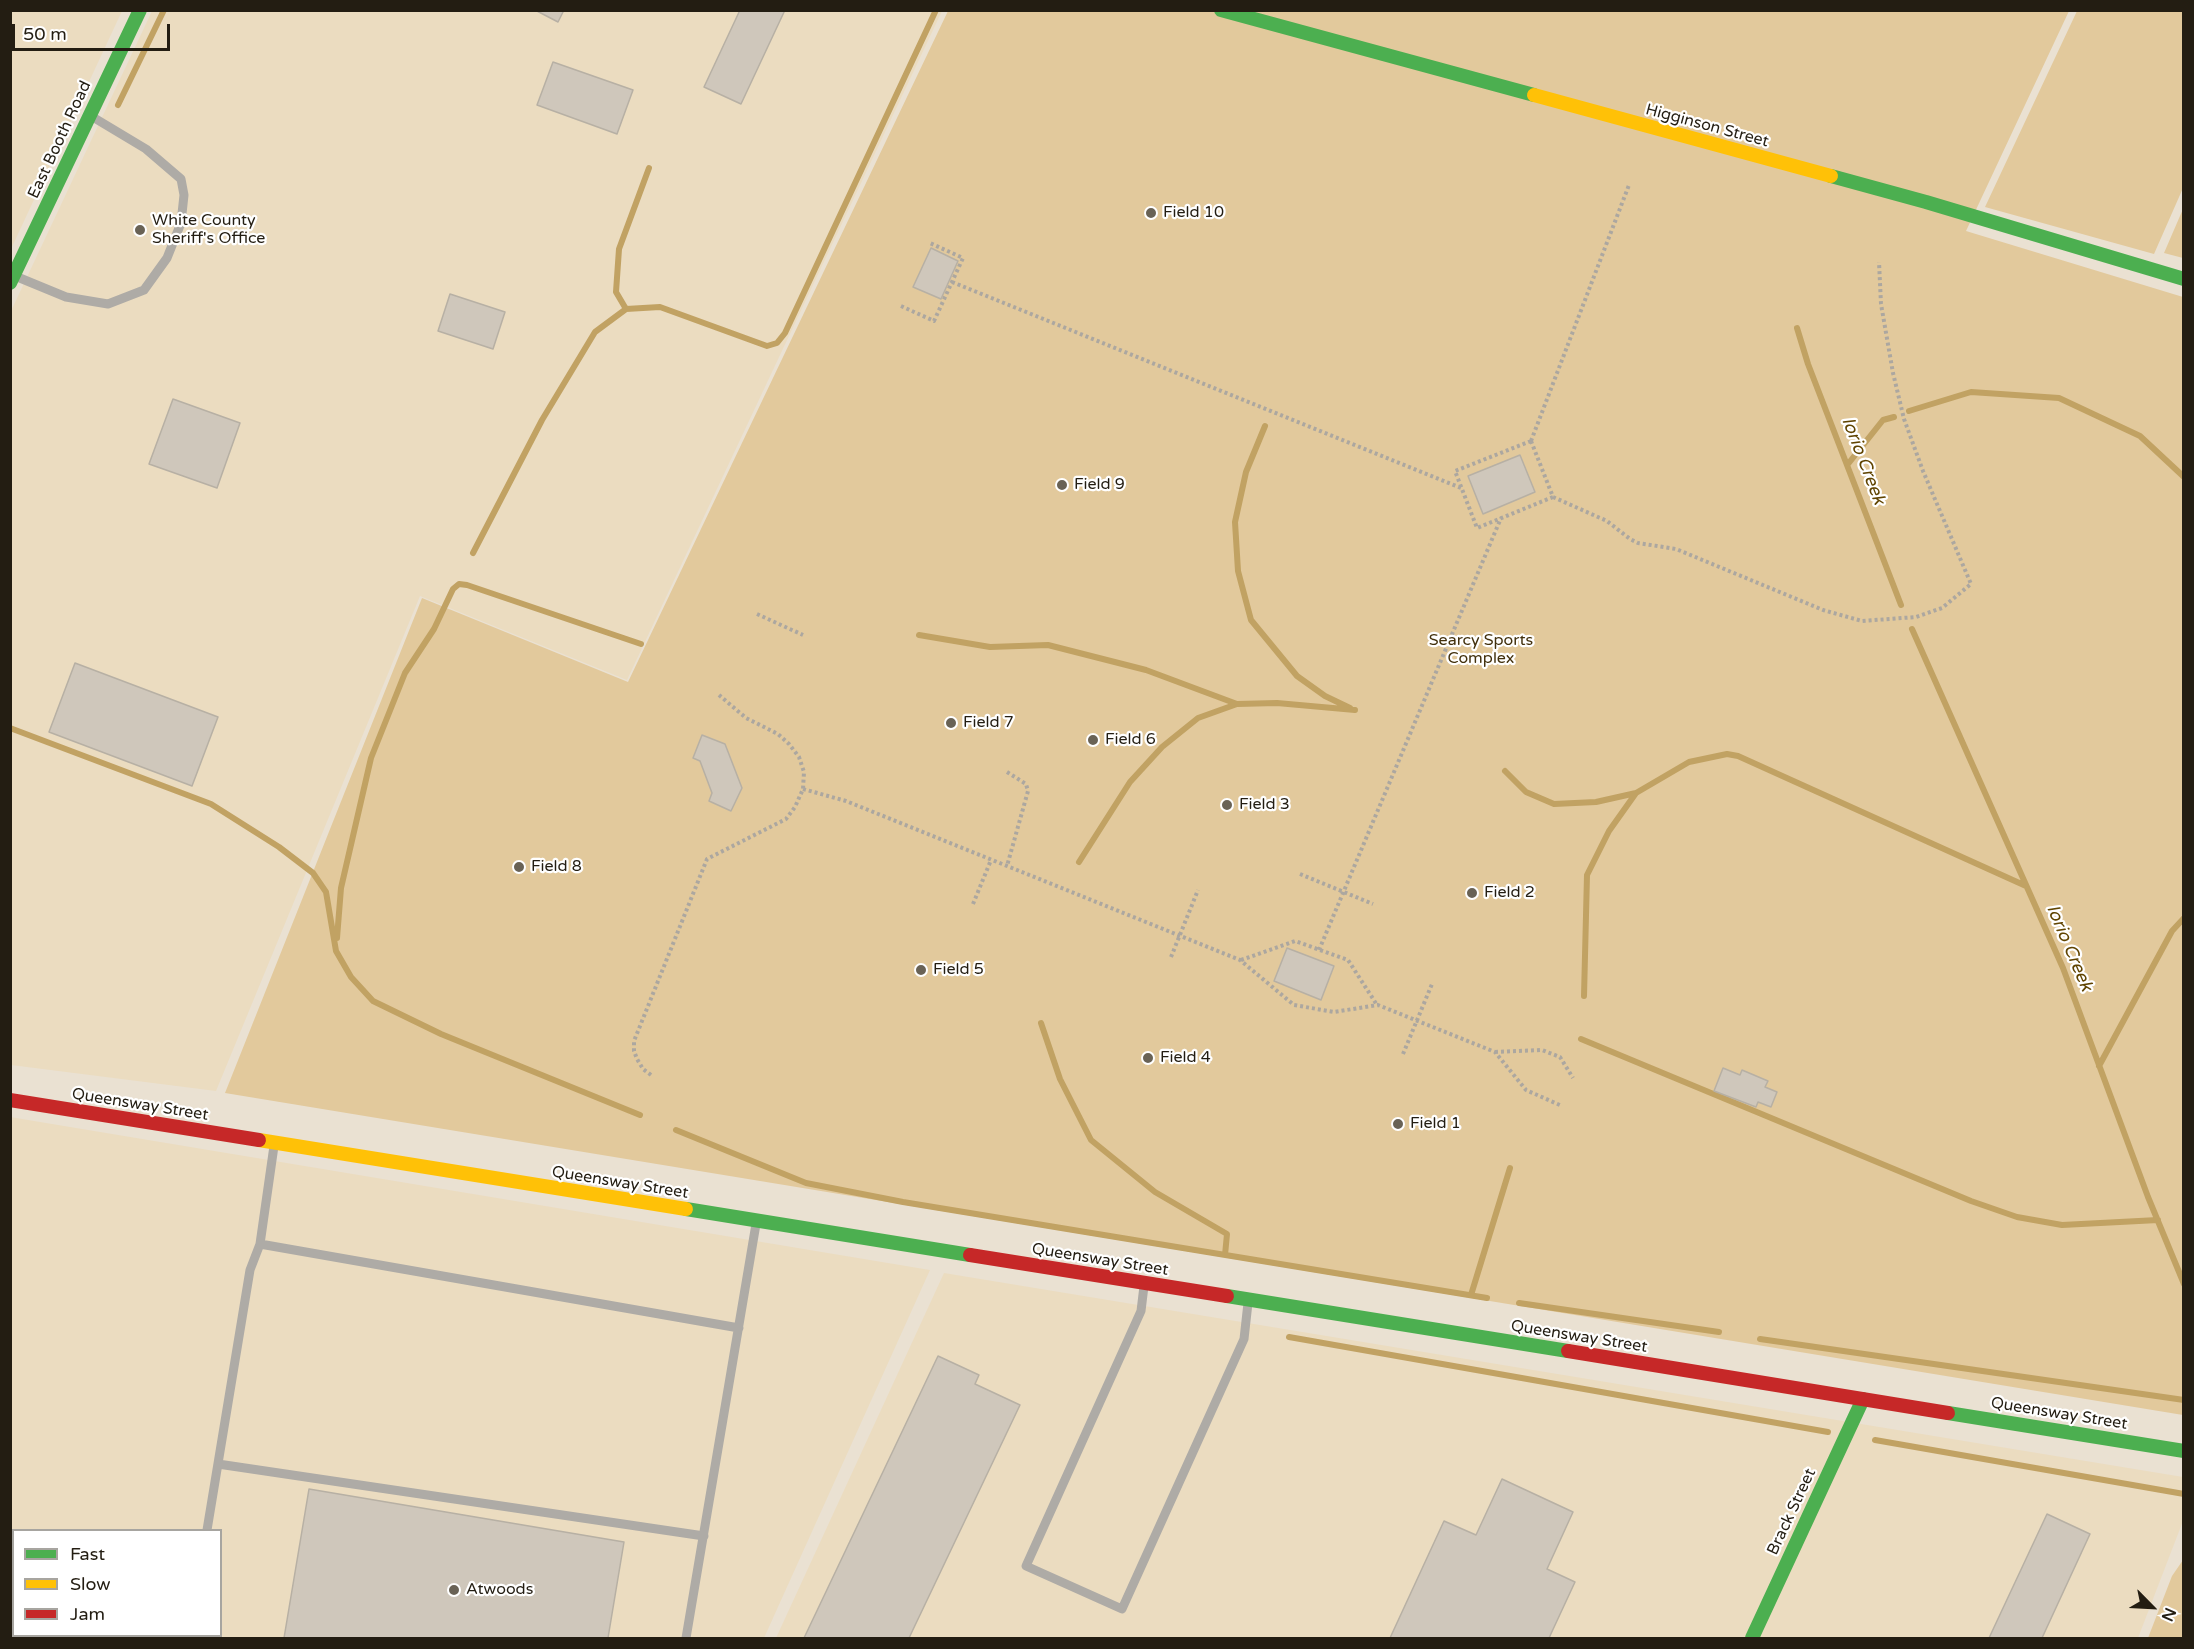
<!DOCTYPE html>
<html>
<head>
<meta charset="utf-8">
<style>
  body { margin:0 }
  #map { position:relative; width:2194px; height:1649px; overflow:hidden; background:#eae1d2; font-family:"Varela Round",sans-serif }
  canvas { display:block }
  .frame { position:absolute; inset:0; border:12px solid #231d12; pointer-events:none }
  .legend { position:absolute; left:12px; top:1529px; width:210px; height:108px; box-sizing:border-box; background:#fff; border:2px solid #a7a5a0; margin:0; padding:8px 10px; list-style:none; font-size:18px; color:#231d12 }
  .legend li { display:flex; align-items:center; gap:12px; height:30px }
  .legend b { width:30px; border:2px solid #a7a5a0 }
  .north { position:absolute; left:2122px; top:1577px; width:60px; height:60px; -webkit-text-stroke:4px #fff; paint-order:stroke; rotate:114deg; font-size:16px; font-weight:700; line-height:24px; text-align:center; color:#231d12 }
  .north::after { content:''; display:block; margin:auto; width:21px; height:27px; background:#231d12; clip-path:polygon(50% 0,100% 100%,50% 72%,0 100%) }
  .scale { position:absolute; left:12px; top:24px; width:158px; height:27px; box-sizing:border-box; border:3px solid #231d12; border-top:0; padding-left:8px; font-size:18px; line-height:21px; white-space:nowrap; color:#231d12; -webkit-text-stroke:4px #fff; paint-order:stroke }
</style>
</head>
<body>
<div id="map">
<canvas width="2194" height="1649"></canvas>
<div class="frame"></div>
<ul class="legend">
<li><b style="height:8px;background:#4caf50"></b>Fast</li>
<li><b style="height:8px;background:#ffc107"></b>Slow</li>
<li><b style="height:8px;background:#c62828"></b>Jam</li>
</ul>
<div class="north">N</div>
<div class="scale">50 m</div>
</div>
<script>
const ctx = document.querySelector('canvas').getContext('2d');
ctx.lineJoin = 'round';
function fill(path, color) { ctx.fillStyle = color; ctx.fill(path, 'evenodd'); }
const poly = rows => new Path2D(rows.map(r => 'M' + r).join(''));
function strokePath(path, color, width, dash) { ctx.strokeStyle = color; ctx.lineWidth = width; ctx.lineCap = dash ? 'butt' : 'round'; ctx.setLineDash(dash || []); ctx.stroke(path); }
function write(font, color, halo, rows, align = 'center') {
  ctx.font = font + ' "Varela Round",sans-serif'; ctx.lineWidth = 4.5; ctx.setLineDash([]); ctx.textBaseline = 'middle'; ctx.strokeStyle = halo; ctx.fillStyle = color; for (const [text, x, y, turn = 0] of rows) {
    ctx.save(); ctx.translate(x, y); ctx.rotate((+turn || 0) * Math.PI / 180); ctx.textAlign = isNaN(turn) ? turn : align; if (halo) ctx.strokeText(text, 0, 0); ctx.fillText(text, 0, 0); ctx.restore();
  }
}
const built = poly([
  [11,10,122,11,11,249,10,11],
  [152,11,942,11,627,680,420,596,216,1091,11,1065,11,311],
  [10,1117,930,1270,764,1638,11,1638],
  [14,1530,220,1530,220,1636,14,1636],
  [944,1273,2183,1477,2183,1521,2138,1638,776,1638]
]);
const green = poly([
  [948,11,2069,11,1966,231,2183,297,2183,1415,225,1093,422,598,628,682],
  [2077,11,2183,11,2183,188,2154,254,1985,207],
  [2183,209,2183,258,2164,253],
  [2183,1560,2183,1638,2148,1638,2172,1576]
]);
const stream = poly([
  [118,105,164,10],
  [626,309,616,292,619,249,649,168],
  [1797,328,1808,364,1901,605],
  [1909,411,1971,392,2059,398,2140,436,2184,477],
  [1265,426,1246,472,1235,522,1238,571,1251,620,1297,676,1325,696,1350,708],
  [1848,464,1883,420,1894,417],
  [473,553,542,420,595,332,626,309,660,307,767,346,777,343,785,333,936,10],
  [1912,629,2063,968,2148,1197,2184,1284],
  [919,635,990,647,1048,645,1146,670,1237,704],
  [10,728,211,804,279,847,313,873,326,892,336,951,351,977,373,1001,441,1034,640,1115],
  [1505,771,1526,792,1554,804,1596,802,1636,793],
  [1079,862,1130,782,1162,747,1198,718,1237,704,1277,703,1355,710],
  [337,938,341,888,371,758,405,673,434,629,453,589,459,584,467,585,641,644],
  [1584,996,1587,875,1609,831,1636,793,1689,762,1727,754,1738,756,2026,886],
  [1041,1023,1060,1079,1091,1140,1155,1192,1227,1234,1225,1255],
  [1581,1039,1971,1201,2017,1217,2062,1225,2158,1220],
  [2099,1066,2172,931,2184,918],
  [676,1130,806,1183,903,1202,1487,1298],
  [1471,1295,1510,1168],
  [1519,1303,1719,1332],
  [1289,1337,1828,1432],
  [1760,1339,2184,1400],
  [1875,1440,2184,1494]
]);
const building = poly([
  [535,10,564,10,558,22,535,10],
  [740,10,785,10,741,104,704,87,740,10],
  [553,62,633,90,617,134,537,105,553,62],
  [931,248,958,261,941,299,913,287,931,248],
  [450,294,505,312,493,349,438,331,450,294],
  [173,399,240,423,217,488,149,464,173,399],
  [1520,455,1535,492,1483,514,1468,476,1520,455],
  [75,663,218,717,192,786,49,732,75,663],
  [702,735,725,744,742,788,731,811,709,801,712,793,700,761,693,758,702,735],
  [1287,948,1334,966,1321,1000,1274,981,1287,948],
  [1723,1068,1740,1075,1742,1070,1768,1081,1765,1087,1777,1092,1771,1107,1758,1102,1756,1107,1714,1091,1723,1068],
  [938,1356,979,1375,975,1384,1020,1405,909,1638,804,1638,938,1356],
  [1502,1479,1573,1512,1547,1569,1575,1582,1549,1638,1390,1638,1444,1521,1476,1535,1502,1479],
  [309,1489,624,1542,608,1638,284,1638,309,1489],
  [2047,1514,2090,1534,2042,1638,1989,1638,2047,1514]
]);
const path = poly([
  [952,282,1461,488],
  [901,306,934,321,963,258,930,243],
  [1531,441,1553,497,1477,528,1455,471,1531,441],
  [1531,441,1629,185],
  [1553,497,1607,521,1630,539,1638,543,1676,549,1823,610,1862,621,1916,617,1942,608,1971,584,1923,471,1904,419,1893,373,1881,304,1879,262],
  [757,614,803,635],
  [1007,772,1026,784,1028,791,1007,866],
  [803,789,846,801,1240,960,1294,1005,1334,1012,1378,1005,1495,1052,1526,1090,1562,1106],
  [1300,874,1373,904],
  [973,904,991,860],
  [1319,950,1501,518],
  [1171,957,1198,890],
  [1241,960,1295,941,1348,960,1377,1005],
  [1495,1052,1542,1050,1560,1057,1573,1078],
  [1403,1054,1432,984],
  [651,1075,643,1069,637,1059,634,1051,634,1041,707,859,786,819,795,807,803,789,804,772,799,757,789,744,778,734,746,718,719,695]
]);
const lane = poly([
  [15,276,66,297,108,304,144,290,167,258,181,223,184,195,181,179,146,149,91,116],
  [260,1244,739,1328],
  [1144,1286,1141,1311,1026,1566,1122,1609,1244,1339,1248,1303],
  [218,1464,704,1536],
  [207,1530,250,1270,260,1244,274,1146],
  [189,1638,189,1636],
  [686,1638,756,1224]
]);
const fast = poly([
  [1221,10,1534,95],
  [1831,176,1926,202,2184,279],
  [10,283,140,10],
  [686,1209,970,1255],
  [1227,1296,1568,1351],
  [1948,1413,2184,1451],
  [1752,1638,1863,1399]
]);
const slow = poly([
  [1534,95,1831,176],
  [259,1140,686,1209]
]);
const jam = poly([
  [10,1100,259,1140],
  [970,1255,1227,1296],
  [1568,1351,1948,1413]
]);
const markers = [
  [1151,213,6,"#696255"],
  [140,230,6,"#696255"],
  [1062,485,6,"#696255"],
  [951,723,6,"#696255"],
  [1093,740,6,"#696255"],
  [1227,805,6,"#696255"],
  [519,867,6,"#696255"],
  [1472,893,6,"#696255"],
  [921,970,6,"#696255"],
  [1148,1058,6,"#696255"],
  [1398,1124,6,"#696255"],
  [454,1590,6,"#696255"]
];
const streetNames = [
  ["Higginson Street",1707,126,15],
  ["East Booth Road",60,140,-65],
  ["Queensway Street",140,1105,9],
  ["Queensway Street",620,1183,9],
  ["Queensway Street",1100,1260,9],
  ["Queensway Street",1579,1337,9],
  ["Queensway Street",2059,1414,9],
  ["Brack Street",1792,1512,-65]
];
const poiNames = [
  ["Field 10",1163,213],
  ["White County",152,221],
  ["Sheriff's Office",152,239],
  ["Field 9",1074,485],
  ["Field 7",963,723],
  ["Field 6",1105,740],
  ["Field 3",1239,805],
  ["Field 8",531,867],
  ["Field 2",1484,893],
  ["Field 5",933,970],
  ["Field 4",1160,1058],
  ["Field 1",1410,1124],
  ["Atwoods",466,1590]
];
const parkNames = [
  ["Searcy Sports",1481,641],
  ["Complex",1481,659]
];
const waterNames = [
  ["Iorio Creek",1863,461,69],
  ["Iorio Creek",2069,948,67]
];
fill(built, '#ebdcc0');
fill(green, '#e2c99c');
strokePath(stream, '#c1a263', 6);
fill(building, '#cfc7bb');
strokePath(building, '#b7b0a4', 1.5);
strokePath(path, '#aca7a0', 4, [3, 3]);
strokePath(lane, '#aeaba6', 9);
strokePath(fast, '#4caf50', 14);
strokePath(slow, '#ffc107', 14);
strokePath(jam, '#c62828', 14);
for (const [x, y, r, color] of markers) { const dot = new Path2D(); dot.arc(x, y, r, 0, 2 * Math.PI); ctx.fillStyle = color; ctx.fill(dot); strokePath(dot, '#fff', 2); }
write('16px', '#231d12', '#fff', streetNames);
write('16px', '#231d12', '#fff', poiNames, 'left');
write('16px', '#42300c', '#fff', parkNames);
write('italic 18px', '#604400', '#fff', waterNames);
</script>
</body>
</html>
